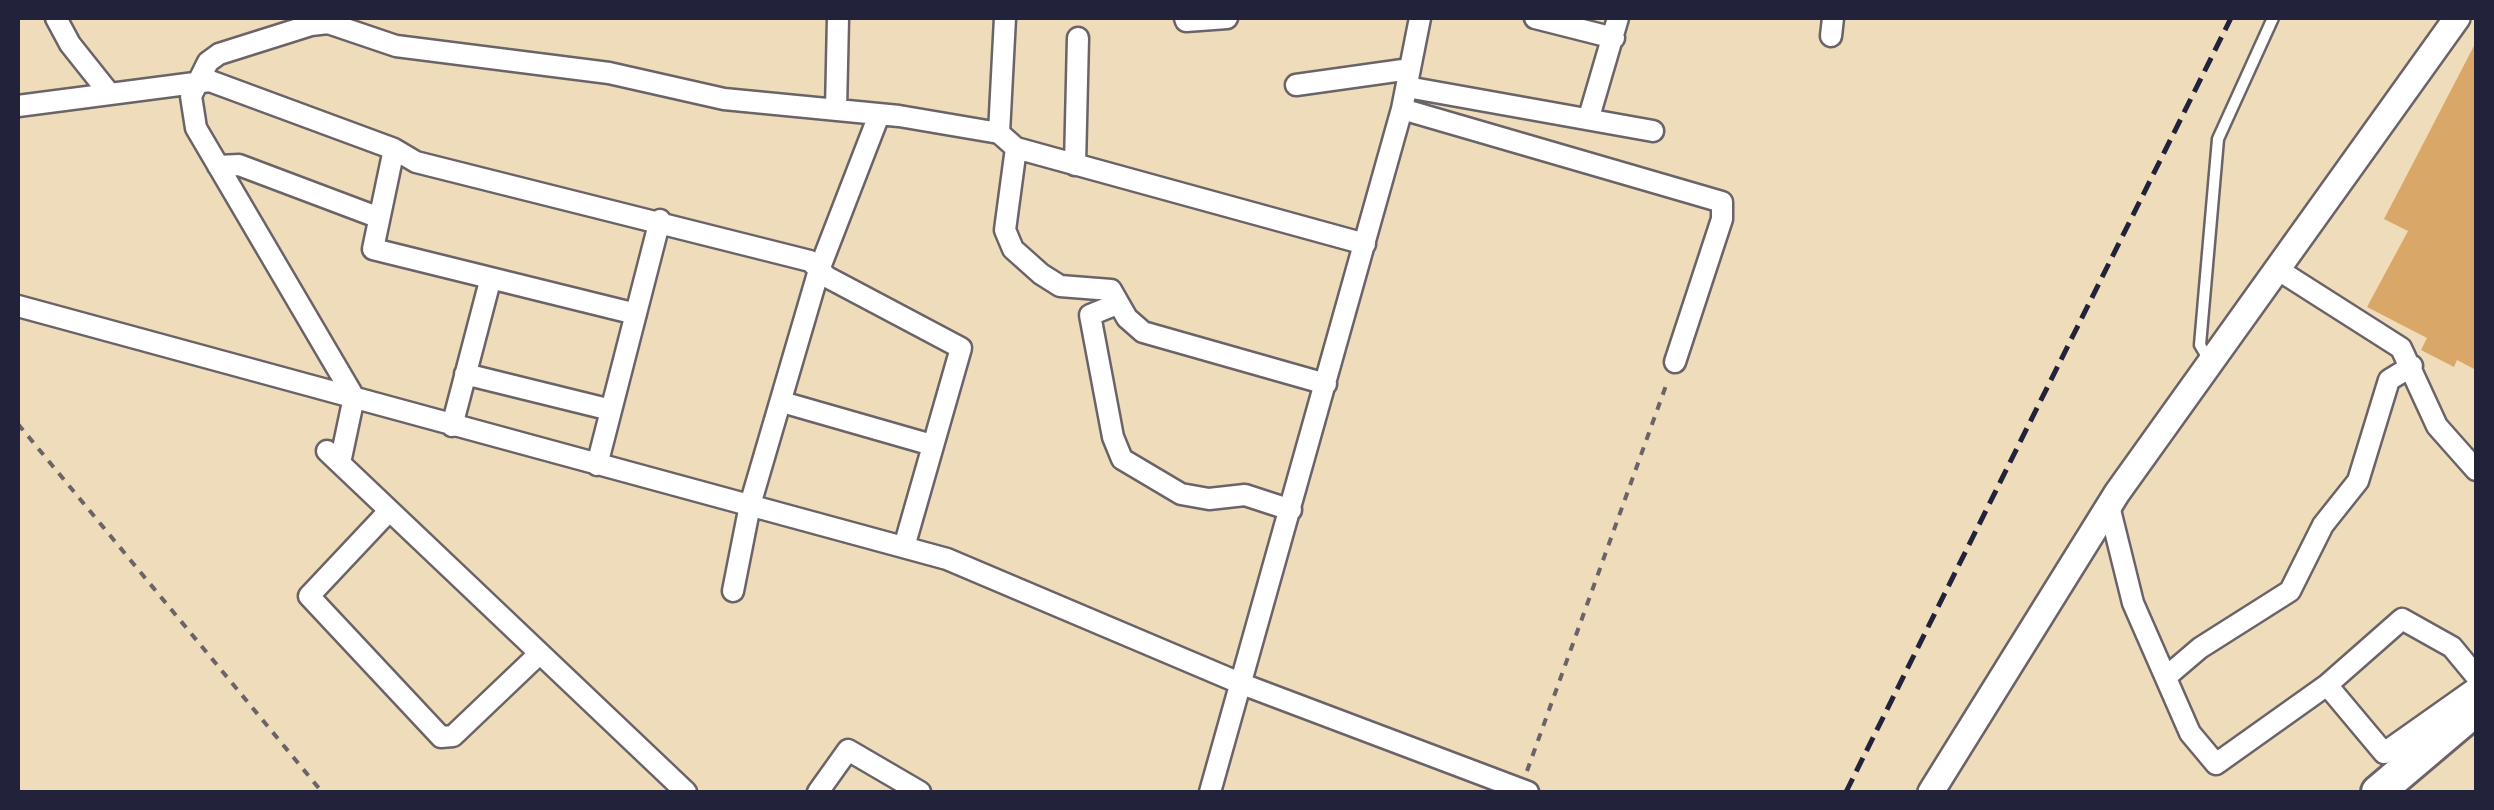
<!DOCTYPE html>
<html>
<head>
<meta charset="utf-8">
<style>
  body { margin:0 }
  #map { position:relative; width:2494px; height:810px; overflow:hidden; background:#efdcba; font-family:Cardo,serif }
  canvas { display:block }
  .frame { position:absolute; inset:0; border:20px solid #22223b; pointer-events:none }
</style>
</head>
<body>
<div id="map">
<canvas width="2494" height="810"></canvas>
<div class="frame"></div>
</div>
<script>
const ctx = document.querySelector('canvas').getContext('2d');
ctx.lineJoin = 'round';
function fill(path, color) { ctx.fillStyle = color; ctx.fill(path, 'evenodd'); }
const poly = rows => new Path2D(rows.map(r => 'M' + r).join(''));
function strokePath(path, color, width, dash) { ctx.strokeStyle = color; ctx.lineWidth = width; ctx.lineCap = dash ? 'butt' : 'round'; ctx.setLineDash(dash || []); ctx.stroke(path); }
const building = poly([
  [2476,42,2476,370,2457,360,2454,367,2421,350,2427,338,2367,307,2408,231,2384,219]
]);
const path = poly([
  [18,424,322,792],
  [1527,771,1668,380]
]);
const service = poly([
  [2209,360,2200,345,2218,139,2273,18]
]);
const minor = poly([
  [56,18,70,44,109,93],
  [1185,18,1186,21,1227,18],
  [1535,18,1614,38],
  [1831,36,1833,18],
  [1296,85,1410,69],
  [1407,87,1653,131],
  [18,106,210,81,394,149,416,162,810,261,827,277,961,348,904,547],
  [1402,109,1722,202,1722,219,1675,362],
  [836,110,838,18],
  [1589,117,1618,18],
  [999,133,1005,18],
  [1016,148,1005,230,1013,249,1041,274,1060,286,1111,290,1127,318,1143,332,1326,384],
  [394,149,373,249,636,314],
  [1075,165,1078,38],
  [218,166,239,165,377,217],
  [2277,269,2401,348,2437,426,2476,470],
  [1117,304,1090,315,1113,437,1122,459,1181,494,1209,499,1245,495,1291,510],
  [18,306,947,559,1242,684,1528,792],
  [465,374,611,410],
  [782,402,932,445],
  [452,426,490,281],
  [327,451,686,792],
  [340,463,354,397,196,128,191,96,208,62,219,54,311,25,328,23,396,46,609,73,724,99,899,116,999,133,1016,148,1365,244],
  [597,465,660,220],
  [2109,506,2133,603,2190,733,2216,764,2327,685,2402,619,2452,647,2476,676],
  [389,511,309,596,441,737,453,736,538,655],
  [733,591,750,505,819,270,879,115],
  [2166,677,2200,648,2290,591,2323,525,2358,481,2389,380,2412,366],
  [2327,685,2384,753,2476,688],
  [818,792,848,750,920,792],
  [1210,792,1402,109,1420,18]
]);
const tertiary = poly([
  [1931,792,2117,493,2457,18]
]);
const trunk = poly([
  [2378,792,2476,709]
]);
const rail = poly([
  [1846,792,2231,18]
]);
fill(building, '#d9a869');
strokePath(service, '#6a6367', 15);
strokePath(minor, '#6a6367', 25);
strokePath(tertiary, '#6a6367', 30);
strokePath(trunk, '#6a6367', 38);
strokePath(path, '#6a6367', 4, [8, 8]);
strokePath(service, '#fff', 10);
strokePath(minor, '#fff', 20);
strokePath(tertiary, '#fff', 25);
strokePath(trunk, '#fff', 32);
strokePath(rail, '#22223b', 5, [15, 8]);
</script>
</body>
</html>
